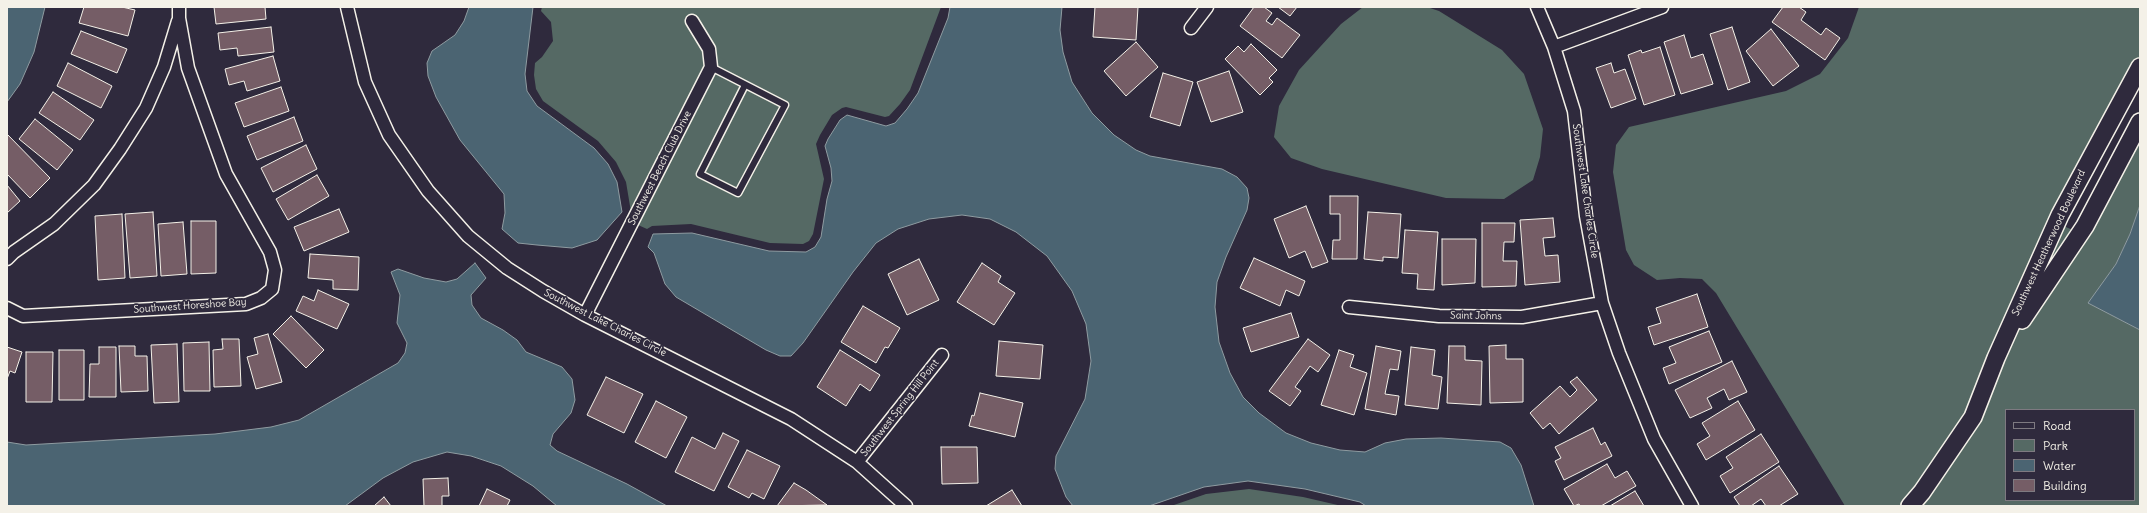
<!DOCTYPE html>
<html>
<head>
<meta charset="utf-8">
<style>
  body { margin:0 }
  #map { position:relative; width:2147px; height:513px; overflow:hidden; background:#2f2a3d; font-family:Delius,sans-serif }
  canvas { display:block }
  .frame { position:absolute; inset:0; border:8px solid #f4f1e8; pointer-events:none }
  .legend { position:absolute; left:2005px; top:409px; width:130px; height:92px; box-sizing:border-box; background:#2f2a3d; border:1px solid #7e7a81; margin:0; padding:5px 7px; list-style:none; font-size:12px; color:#f4f1e8 }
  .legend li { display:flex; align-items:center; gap:8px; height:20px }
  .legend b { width:20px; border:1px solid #7e7a81 }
</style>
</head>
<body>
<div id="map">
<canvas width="2147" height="513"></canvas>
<div class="frame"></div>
<ul class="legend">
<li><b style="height:5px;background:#2f2a3d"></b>Road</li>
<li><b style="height:11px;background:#556964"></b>Park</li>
<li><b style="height:11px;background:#4b6472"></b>Water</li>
<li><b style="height:11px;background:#755d66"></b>Building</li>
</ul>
</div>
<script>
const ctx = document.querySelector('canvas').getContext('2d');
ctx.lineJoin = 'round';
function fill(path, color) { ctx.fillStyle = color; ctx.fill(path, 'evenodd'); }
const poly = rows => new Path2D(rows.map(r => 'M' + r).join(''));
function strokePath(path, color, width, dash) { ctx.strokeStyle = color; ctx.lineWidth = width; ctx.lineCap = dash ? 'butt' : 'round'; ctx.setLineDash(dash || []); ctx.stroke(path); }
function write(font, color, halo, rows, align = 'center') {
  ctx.font = font + ' Delius,sans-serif'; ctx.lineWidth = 3.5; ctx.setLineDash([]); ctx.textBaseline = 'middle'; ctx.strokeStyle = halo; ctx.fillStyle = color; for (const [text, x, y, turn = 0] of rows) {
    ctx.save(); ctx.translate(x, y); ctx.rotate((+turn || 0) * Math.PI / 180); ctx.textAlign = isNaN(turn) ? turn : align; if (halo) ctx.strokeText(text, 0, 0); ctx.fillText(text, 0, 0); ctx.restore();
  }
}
const green = poly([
  [542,7,941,7,910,90,900,104,889,116,885,117,846,107,842,108,832,115,820,135,816,144,824,179,813,234,809,241,803,244,770,243,691,224,652,226,647,229,627,220,631,212,626,182,616,162,598,141,543,101,536,89,534,75,535,63,542,57,553,41,551,22,541,11],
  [1363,7,1427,7,1439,11,1502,50,1524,74,1543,129,1540,157,1533,180,1504,199,1446,198,1322,169,1291,158,1274,137,1279,106,1299,70,1341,24],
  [1859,7,2140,7,2140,82,2059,224,2075,231,2140,116,2140,205,2130,234,2116,264,2089,303,2140,330,2140,506,1845,506,1716,293,1702,279,1680,278,1657,280,1634,265,1626,250,1613,172,1616,145,1629,127,1786,91,1820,74,1848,38],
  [2006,410,2134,410,2134,500,2006,500],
  [1249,489,1303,497,1342,506,1171,506,1206,494]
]);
const water = poly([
  [7,7,45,7,34,52,20,84,7,102,7,7],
  [469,7,533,7,525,74,527,91,537,106,594,148,608,164,617,182,622,212,597,240,572,248,537,245,518,243,502,229,505,213,504,194,460,140,436,97,428,76,427,63,432,51,455,35,464,21,469,7],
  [950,7,1062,7,1060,30,1063,52,1072,82,1092,113,1114,135,1136,150,1150,156,1222,169,1237,177,1247,188,1249,198,1247,210,1226,257,1217,282,1215,307,1219,342,1230,373,1243,397,1259,413,1286,433,1311,443,1340,450,1365,452,1385,443,1406,439,1441,438,1500,442,1511,448,1521,465,1534,506,1366,506,1360,502,1305,489,1248,481,1204,487,1149,506,1073,506,1066,497,1055,469,1056,456,1085,399,1091,361,1086,324,1072,291,1047,256,1016,232,990,219,962,215,929,219,898,229,876,243,853,272,803,343,791,356,780,356,766,350,676,297,665,284,654,253,648,247,653,234,692,233,769,251,806,252,815,247,821,237,827,199,832,181,831,168,825,146,828,139,840,120,847,115,886,126,895,123,907,109,918,93,948,18,950,7],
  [2140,205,2140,330,2088,303,2116,264,2130,234,2140,205],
  [475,263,486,278,471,295,472,305,481,318,503,330,517,340,526,352,562,367,572,379,575,400,571,413,553,434,550,445,557,451,627,484,667,506,557,506,533,486,501,466,471,456,447,452,413,462,383,478,345,506,7,506,7,442,26,445,215,434,271,427,299,420,398,363,405,353,407,343,397,323,400,295,391,272,398,269,424,278,446,282,457,279,475,263]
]);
const building = poly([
  [84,7,122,7,135,10,128,36,79,23,84,7],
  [214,7,265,7,266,19,216,24,214,7],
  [1095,7,1138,7,1136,40,1093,37,1095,7],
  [1254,7,1264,7,1272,13,1266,21,1272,25,1277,18,1300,35,1282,58,1240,26,1254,7],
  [1278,7,1297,7,1290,16,1278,7],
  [1783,7,1799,7,1806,12,1801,20,1821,35,1826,28,1840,38,1825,60,1772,22,1783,7],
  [271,27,274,52,238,56,237,48,220,50,218,33,271,27],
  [1732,27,1750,82,1728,90,1710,34,1732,27],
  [1771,29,1799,66,1773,86,1746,51,1771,29],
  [81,31,127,49,117,73,71,54,81,31],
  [1684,35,1691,58,1703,54,1713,84,1681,94,1664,42,1684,35],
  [1136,42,1158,67,1126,96,1104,71,1136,42],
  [1251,44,1277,70,1269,78,1273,82,1260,95,1225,59,1238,46,1244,52,1251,44],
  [1660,47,1675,95,1644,105,1628,55,1641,50,1642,53,1660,47],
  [273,56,280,81,247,91,244,81,229,85,225,69,273,56],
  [68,63,112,86,101,108,57,86,68,63],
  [1611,63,1614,73,1625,69,1636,99,1611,108,1596,68,1611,63],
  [1229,71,1243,112,1211,122,1197,82,1229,71],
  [1163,73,1193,82,1180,126,1150,117,1163,73],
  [281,87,289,111,244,127,235,103,281,87],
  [53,92,94,120,80,140,39,113,53,92],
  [294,117,303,141,257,160,247,136,294,117],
  [35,119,73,150,57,170,19,139,35,119],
  [7,134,50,178,30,198,7,174,7,134],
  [306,145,317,169,273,192,261,168,306,145],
  [317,175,329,196,288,220,276,199,317,175],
  [7,185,20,201,7,213,7,185],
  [1330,196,1358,196,1357,259,1332,259,1333,240,1340,240,1340,214,1330,214,1330,196],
  [1306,206,1328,262,1312,268,1305,251,1289,258,1274,219,1306,206],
  [339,209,349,232,304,251,294,227,339,209],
  [153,212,157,276,130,278,125,214,153,212],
  [1368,212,1401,214,1398,258,1383,257,1383,261,1364,259,1368,212],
  [122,214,125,278,98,280,95,216,122,214],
  [1553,218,1555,237,1543,238,1545,256,1558,255,1560,282,1525,285,1520,220,1553,218],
  [191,221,216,221,216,273,191,274,191,221],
  [183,222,187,274,161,276,158,224,183,222],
  [1482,223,1515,223,1514,242,1504,242,1503,261,1517,261,1516,286,1482,287,1482,223],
  [1405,230,1438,232,1434,290,1417,289,1418,274,1402,273,1405,230],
  [1442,239,1476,239,1475,283,1442,285,1442,239],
  [310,254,359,257,358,290,333,289,333,280,308,278,310,254],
  [1254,258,1305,281,1299,296,1286,290,1280,306,1240,288,1254,258],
  [919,259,939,300,907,315,888,274,919,259],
  [982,263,1001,276,998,282,1015,293,994,325,957,302,982,263],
  [318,290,349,304,337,329,296,311,303,296,314,301,318,290],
  [1697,294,1708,327,1654,345,1648,327,1661,323,1656,308,1697,294],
  [863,306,900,328,888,348,885,347,876,363,841,342,863,306],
  [1291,313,1299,337,1251,352,1243,328,1291,313],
  [291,316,324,350,306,368,273,334,291,316],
  [1709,331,1722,362,1669,384,1663,368,1676,363,1669,347,1709,331],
  [268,334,282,382,256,389,247,357,258,354,254,338,268,334],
  [222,339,239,339,241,386,214,387,213,350,223,349,222,339],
  [1308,339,1330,355,1318,372,1310,366,1295,387,1301,391,1290,406,1269,391,1308,339],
  [999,341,1043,345,1040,379,996,376,999,341],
  [209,342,210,391,184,391,183,343,209,342],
  [177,344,179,402,154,403,151,345,177,344],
  [1506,345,1506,359,1523,359,1523,402,1490,403,1489,346,1506,345],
  [119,346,135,346,135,356,147,356,148,391,121,392,119,346],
  [1376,346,1401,351,1398,370,1390,369,1385,394,1399,396,1396,415,1365,409,1376,346],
  [1449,346,1465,346,1465,360,1482,361,1481,405,1447,403,1449,346],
  [7,347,22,352,15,373,10,371,7,379,7,347],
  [99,347,116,347,116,397,89,397,90,364,99,364,99,347],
  [1411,347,1435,350,1432,375,1442,377,1438,409,1405,405,1411,347],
  [59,350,84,350,84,400,59,400,59,350],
  [840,350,880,375,870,391,860,384,846,406,817,387,840,350],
  [1339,350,1354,355,1350,367,1367,373,1354,415,1321,405,1339,350],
  [26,352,53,352,52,402,26,402,26,352],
  [1732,361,1747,392,1729,400,1724,389,1707,398,1712,408,1690,418,1675,390,1732,361],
  [606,377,643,394,624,433,587,415,606,377],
  [1577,377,1597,400,1559,434,1550,423,1543,429,1530,413,1560,386,1570,397,1577,390,1570,382,1577,377],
  [980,393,1023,403,1015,437,969,426,972,415,974,416,980,393],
  [656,401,687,417,666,458,635,442,656,401],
  [1738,401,1755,430,1706,460,1697,444,1710,436,1702,423,1738,401],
  [1593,428,1601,445,1605,442,1612,456,1564,480,1555,461,1561,458,1555,447,1593,428],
  [723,433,739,441,714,491,675,472,692,437,715,449,723,433],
  [1761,434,1779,462,1730,493,1720,476,1733,468,1726,457,1761,434],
  [941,447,977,447,978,483,942,484,941,447],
  [747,450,780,466,764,499,752,493,749,498,728,487,747,450],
  [1607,464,1615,478,1627,471,1636,486,1601,506,1580,506,1579,504,1574,506,1564,489,1607,464],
  [1779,466,1798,494,1779,506,1766,506,1761,499,1751,506,1740,506,1734,497,1779,466],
  [448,478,449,496,442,496,442,506,424,506,423,479,448,478],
  [794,483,806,490,827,505,777,506,794,483],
  [487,489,510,500,507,506,479,506,487,489],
  [1012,490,1022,506,986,506,1012,490],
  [1635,491,1644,506,1610,506,1635,491],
  [384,497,391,506,374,506,384,497]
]);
const lane = poly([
  [711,67,785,105,738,193,700,174,745,85]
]);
const street = poly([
  [347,7,365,82,389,135,428,191,468,236,507,268,543,291,585,315,791,419,857,462,906,506],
  [1537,7,1554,47,1574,111,1586,216,1602,303,1619,353,1654,439,1692,506],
  [1191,28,1207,7],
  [1554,47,1662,7],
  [7,259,14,252,54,224,94,185,120,149,146,108,164,67,178,21],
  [1349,307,1439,316,1522,317,1602,303],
  [7,308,23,316,246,304,261,298,272,289,275,270,270,252,226,174,188,68,179,18,179,7],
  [585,315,711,67,709,49,692,21],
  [857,462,942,355]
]);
const secondary = poly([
  [2022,320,2085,226,2140,122],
  [1910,506,1922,492,1973,417,1996,358,2060,215,2140,67]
]);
const streetNames = [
  ["Southwest Beach Club Drive",660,168,-63],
  ["Southwest Lake Charles Circle",1585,191,82],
  ["Southwest Heatherwood Boulevard",2049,243,-65],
  ["Southwest Horeshoe Bay",190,306,-4],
  ["Saint Johns",1476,316,1],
  ["Southwest Lake Charles Circle",605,323,27],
  ["Southwest Spring Hill Point",900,408,-52]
];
fill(green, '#556964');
fill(water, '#4b6472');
strokePath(water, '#8f9ca1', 1);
fill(building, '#755d66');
strokePath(building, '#f4f1e8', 1);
strokePath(lane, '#f4f1e8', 9);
strokePath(street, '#f4f1e8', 15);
strokePath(secondary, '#f4f1e8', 20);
strokePath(lane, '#2f2a3d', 6);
strokePath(street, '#2f2a3d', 12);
strokePath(secondary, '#2f2a3d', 17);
write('10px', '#f4f1e8', '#2f2a3d', streetNames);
</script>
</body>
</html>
